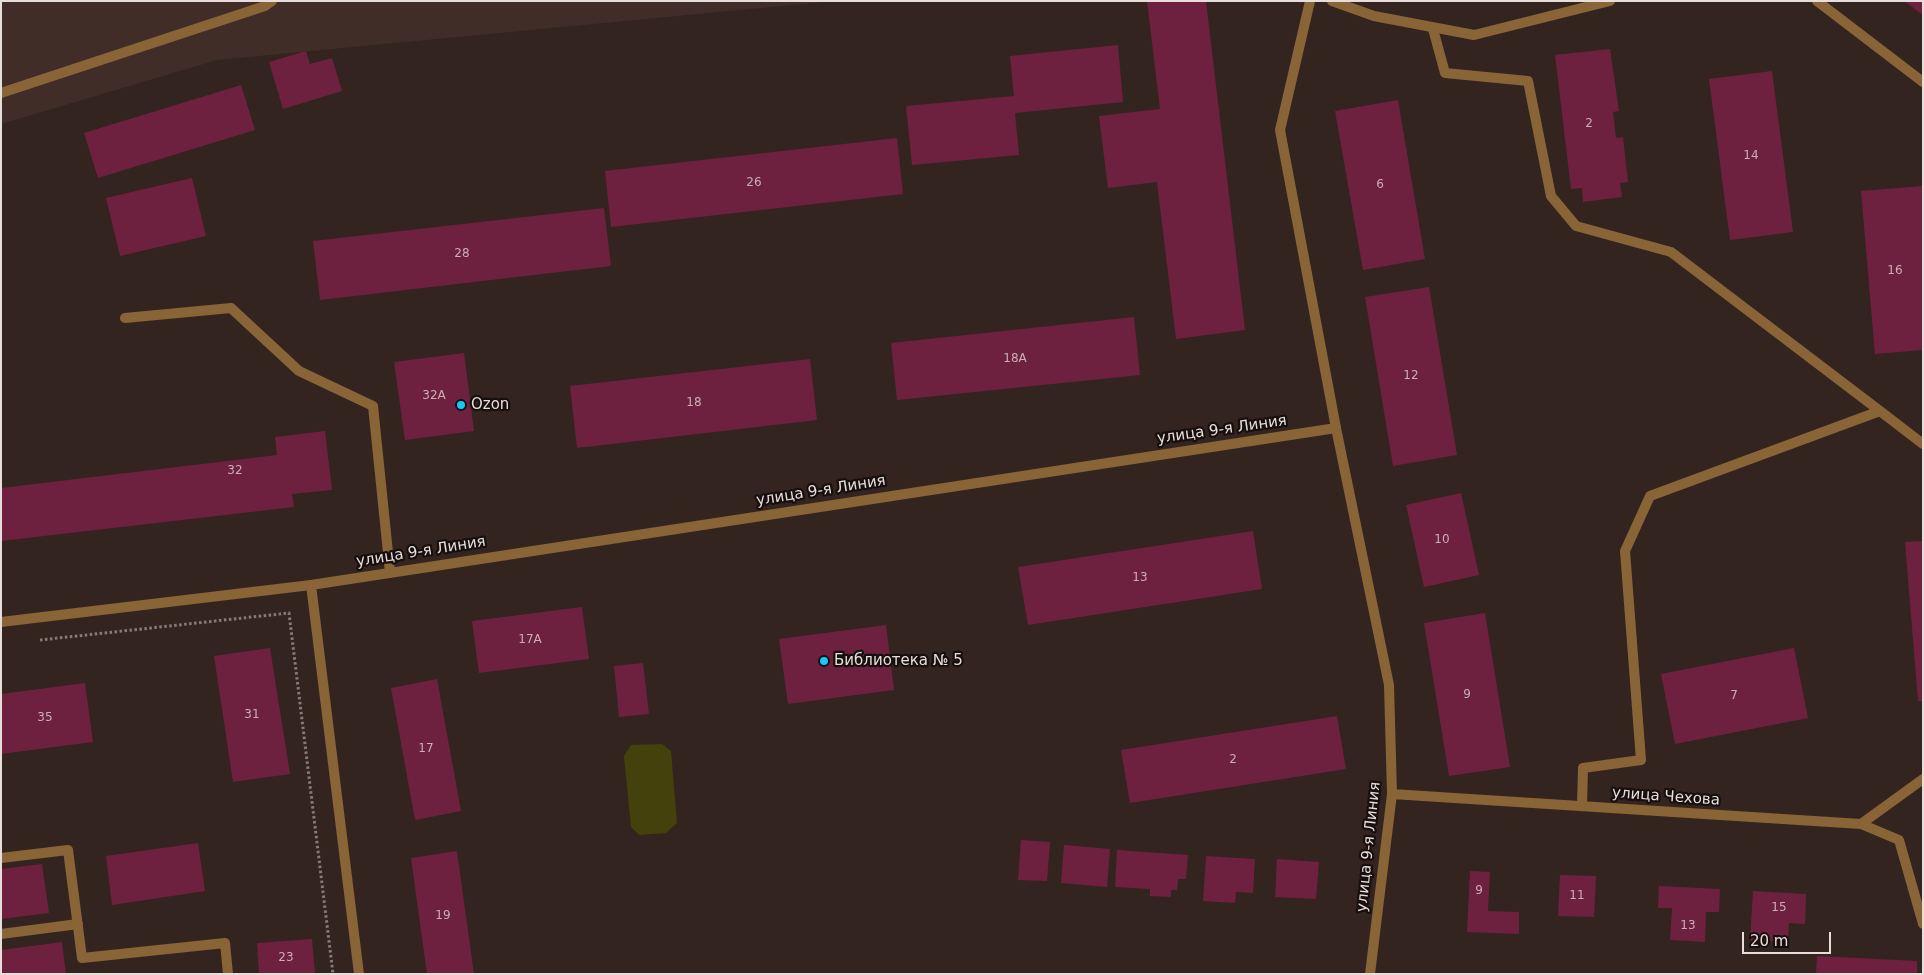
<!DOCTYPE html>
<html>
<head>
<meta charset="utf-8">
<style>
  body { margin:0 }
  #map { position:relative; width:1924px; height:975px; overflow:hidden; background:#332420; font-family:"DejaVu Sans",sans-serif }
  canvas { display:block }
  .frame { position:absolute; inset:0; border:2px solid #e7ddda; pointer-events:none }
  .scale { position:absolute; left:1742px; top:932px; width:89px; height:22px; box-sizing:border-box; border:2px solid #e7ddda; border-top:0; padding-left:6px; font-size:15px; line-height:18px; white-space:nowrap; color:#e7ddda; -webkit-text-stroke:4px #160f0e; paint-order:stroke }
</style>
</head>
<body>
<div id="map">
<canvas width="1924" height="975"></canvas>
<div class="frame"></div>
<div class="scale">20 m</div>
</div>
<script>
const ctx = document.querySelector('canvas').getContext('2d');
ctx.lineJoin = 'round';
function fill(path, color) { ctx.fillStyle = color; ctx.fill(path, 'evenodd'); }
const poly = rows => new Path2D(rows.map(r => 'M' + r).join(''));
function strokePath(path, color, width, dash) { ctx.strokeStyle = color; ctx.lineWidth = width; ctx.lineCap = dash ? 'butt' : 'round'; ctx.setLineDash(dash || []); ctx.stroke(path); }
function write(font, color, halo, rows, align = 'center') {
  ctx.font = font + ' "DejaVu Sans",sans-serif'; ctx.lineWidth = 4.5; ctx.setLineDash([]); ctx.textBaseline = 'middle'; ctx.strokeStyle = halo; ctx.fillStyle = color; for (const [text, x, y, turn = 0] of rows) {
    ctx.save(); ctx.translate(x, y); ctx.rotate((+turn || 0) * Math.PI / 180); ctx.textAlign = isNaN(turn) ? turn : align; if (halo) ctx.strokeText(text, 0, 0); ctx.fillText(text, 0, 0); ctx.restore();
  }
}
const built = poly([
  [1,1,834,1,217,60,1,124]
]);
const green = poly([
  [662,744,671,751,677,823,666,833,639,835,631,827,624,756,631,745]
]);
const building = poly([
  [1147,1,1206,1,1245,330,1176,339,1157,182,1108,188,1099,116,1160,109],
  [1904,1,1923,1,1923,15],
  [1118,45,1123,102,1015,113,1019,155,912,165,906,106,1014,96,1010,56],
  [1610,49,1619,111,1613,112,1616,138,1623,137,1628,182,1620,183,1622,197,1583,202,1582,188,1571,189,1555,55],
  [306,51,310,64,332,58,342,91,283,109,269,62],
  [1772,71,1793,232,1730,240,1709,79],
  [241,85,255,130,98,178,84,133],
  [1398,100,1425,259,1363,270,1335,111],
  [897,138,903,194,611,227,605,171],
  [192,178,206,236,120,256,106,198],
  [1923,186,1923,350,1875,354,1861,191],
  [604,208,611,266,320,300,313,241],
  [1429,287,1457,455,1393,466,1365,297],
  [1134,317,1140,375,897,400,891,343],
  [464,353,474,431,405,440,394,362],
  [810,359,817,420,577,448,570,386],
  [325,431,332,490,292,494,294,507,1,541,1,488,277,455,275,437],
  [1461,493,1479,575,1424,587,1406,505],
  [1253,531,1262,589,1028,625,1018,567],
  [1923,541,1923,701,1918,701,1905,542],
  [582,607,589,659,479,673,472,621],
  [1485,613,1510,767,1449,776,1424,623],
  [886,625,894,690,788,704,779,639],
  [270,648,290,774,233,782,214,656],
  [1794,648,1808,718,1675,744,1661,674],
  [643,663,649,714,619,717,614,666],
  [437,679,461,811,415,820,391,688],
  [85,683,93,742,1,754,1,694],
  [1337,716,1346,769,1130,803,1121,750],
  [1021,840,1050,842,1047,881,1018,880],
  [198,843,205,891,112,905,106,856],
  [1064,845,1110,849,1107,887,1061,883],
  [1117,850,1188,855,1186,879,1178,879,1177,890,1171,890,1171,897,1150,896,1150,889,1115,887],
  [457,851,474,974,427,974,411,858],
  [1206,856,1255,859,1253,893,1236,892,1235,903,1203,901],
  [1277,859,1319,862,1316,899,1275,897],
  [42,864,49,913,1,919,1,869],
  [1470,871,1490,872,1488,911,1519,912,1519,934,1467,932],
  [1560,875,1596,876,1594,917,1558,916],
  [1659,886,1720,889,1719,912,1706,912,1705,942,1670,940,1672,908,1658,908],
  [1753,891,1806,894,1805,924,1789,923,1788,942,1750,940],
  [312,939,315,974,259,974,257,943],
  [62,942,66,974,1,974,1,950],
  [1817,956,1917,961,1917,974,1816,974]
]);
const path = poly([
  [40,640,289,613,333,974]
]);
const service = poly([
  [1433,29,1445,73,1528,81,1551,196,1576,226,1671,252,1880,411],
  [1,93,265,6,272,1],
  [125,318,231,308,299,371,373,406,390,572],
  [1582,806,1583,768,1641,760,1625,551,1650,496,1880,411,1923,444],
  [1,858,68,850,82,958,225,943,228,974],
  [1,934,78,924]
]);
const minor = poly([
  [1332,1,1374,16,1474,35,1610,1],
  [1817,1,1923,82],
  [1336,428,1389,685,1392,794,1370,974],
  [1,622,311,585],
  [1392,794,1861,824,1923,779],
  [1861,824,1899,840,1923,924]
]);
const tertiary = poly([
  [359,974,311,585,1336,428,1280,130,1310,1]
]);
const markers = [
  [461,405,5,"#11cafa"],
  [824,661,5,"#11cafa"]
];
const numberNames = [
  ["2",1589,124],
  ["14",1751,156],
  ["26",754,183],
  ["6",1380,185],
  ["28",462,254],
  ["16",1895,271],
  ["18А",1015,359],
  ["12",1411,376],
  ["32А",434,396],
  ["18",694,403],
  ["32",235,471],
  ["10",1442,540],
  ["13",1140,578],
  ["17А",530,640],
  ["9",1467,695],
  ["7",1734,696],
  ["31",252,715],
  ["35",45,718],
  ["17",426,749],
  ["2",1233,760],
  ["9",1479,891],
  ["11",1577,896],
  ["15",1779,908],
  ["19",443,916],
  ["13",1688,926],
  ["23",286,958]
];
const poiNames = [
  ["Ozon",471,405],
  ["Библиотека № 5",834,661]
];
const streetNames = [
  ["улица 9-я Линия",1222,430,-8],
  ["улица 9-я Линия",821,491,-9],
  ["улица 9-я Линия",421,552,-9],
  ["улица Чехова",1666,797,4],
  ["улица 9-я Линия",1369,847,-84]
];
fill(built, '#412d28');
fill(green, '#45410c');
fill(building, '#6e213e');
strokePath(path, '#877b77', 3, [2.5, 2.5]);
strokePath(service, '#896437', 10);
strokePath(minor, '#896437', 10);
strokePath(tertiary, '#896437', 10);
for (const [x, y, r, color] of markers) { const dot = new Path2D(); dot.arc(x, y, r, 0, 2 * Math.PI); ctx.fillStyle = color; ctx.fill(dot); strokePath(dot, '#160f0e', 2); }
write('12px', '#c9aeb3', null, numberNames);
write('15px', '#e7ddda', '#160f0e', poiNames, 'left');
write('15px', '#e7ddda', '#160f0e', streetNames);
</script>
</body>
</html>
